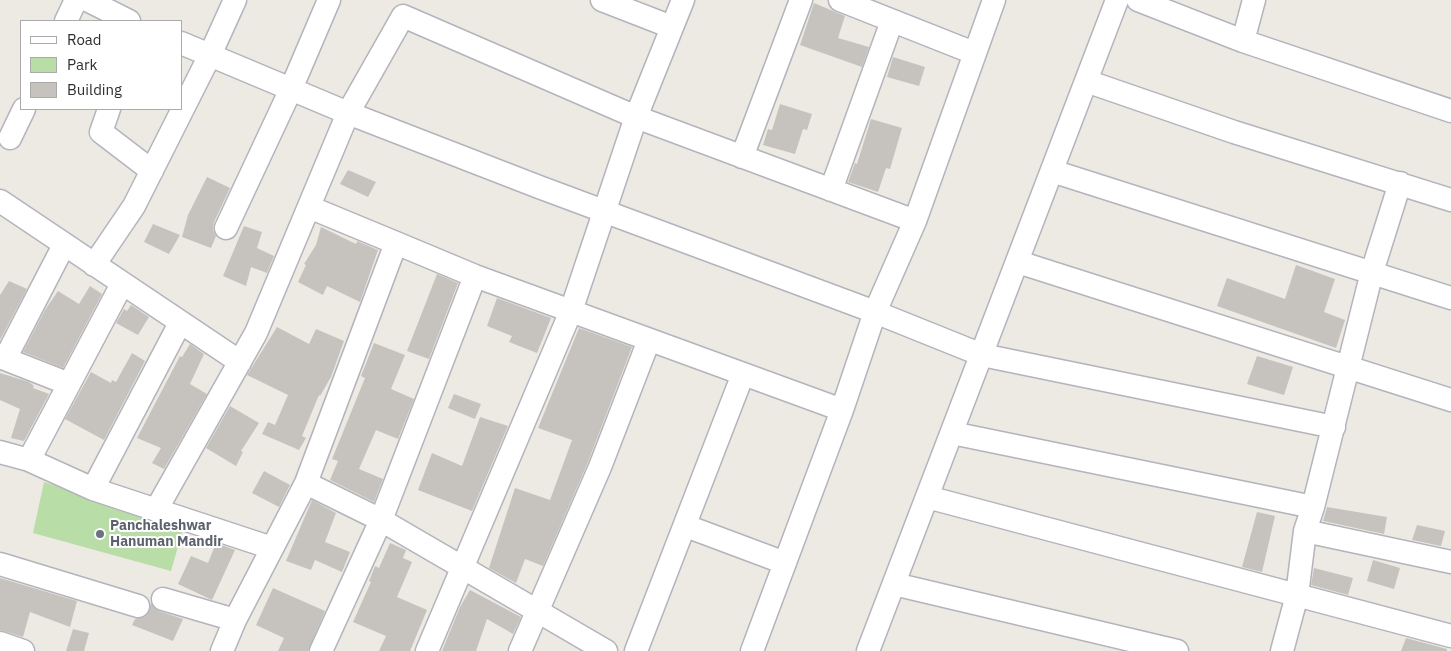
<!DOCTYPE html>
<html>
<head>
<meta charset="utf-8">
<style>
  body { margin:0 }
  #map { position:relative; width:1451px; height:651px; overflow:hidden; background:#ede9e3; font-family:"IBM Plex Sans",sans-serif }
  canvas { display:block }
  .legend { position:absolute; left:20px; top:20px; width:162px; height:90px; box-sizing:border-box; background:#fff; border:1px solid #ababab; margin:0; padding:6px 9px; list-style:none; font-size:15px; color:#2e2e2e }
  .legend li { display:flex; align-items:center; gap:10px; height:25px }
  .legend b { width:25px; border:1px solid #ababab }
</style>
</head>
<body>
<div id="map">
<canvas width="1451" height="651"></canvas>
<ul class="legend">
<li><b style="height:6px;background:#fff"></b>Road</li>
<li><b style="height:14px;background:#b9dda6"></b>Park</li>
<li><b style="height:14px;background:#c6c3be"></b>Building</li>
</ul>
</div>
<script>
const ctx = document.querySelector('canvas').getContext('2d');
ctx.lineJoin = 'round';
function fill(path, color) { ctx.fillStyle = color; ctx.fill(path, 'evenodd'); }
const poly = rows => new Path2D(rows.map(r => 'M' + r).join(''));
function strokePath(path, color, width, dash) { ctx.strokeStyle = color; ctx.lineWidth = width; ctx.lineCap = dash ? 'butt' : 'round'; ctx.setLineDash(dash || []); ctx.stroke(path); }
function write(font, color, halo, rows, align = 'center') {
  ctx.font = font + ' "IBM Plex Sans",sans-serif'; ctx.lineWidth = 4; ctx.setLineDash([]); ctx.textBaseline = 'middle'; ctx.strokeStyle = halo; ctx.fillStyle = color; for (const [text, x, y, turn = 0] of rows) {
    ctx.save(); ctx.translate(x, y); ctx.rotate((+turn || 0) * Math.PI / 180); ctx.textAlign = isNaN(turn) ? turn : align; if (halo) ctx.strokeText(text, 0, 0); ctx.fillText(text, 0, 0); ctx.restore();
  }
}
const green = poly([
  [44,482,184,526,171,571,33,533]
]);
const building = poly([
  [814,3,845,16,838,38,869,47,862,67,800,45],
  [893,57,925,67,919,86,887,77],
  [780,104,812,114,807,130,803,129,795,154,763,145,768,129,772,130],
  [871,119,902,128,890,169,886,168,878,192,848,182,855,163,857,164],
  [348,170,376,182,368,197,340,184],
  [207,177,230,188,214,222,213,230,216,236,211,248,182,237,188,215],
  [153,224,180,235,169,254,144,242],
  [244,226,262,232,257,248,274,256,267,273,251,267,246,286,223,276],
  [321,227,356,244,357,241,378,250,360,302,327,286,323,295,298,282,306,265,304,264,316,245],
  [1296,265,1335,279,1324,312,1345,320,1336,348,1217,306,1227,278,1285,299],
  [437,274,458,283,429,359,407,351],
  [9,281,27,289,0,340,0,295],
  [90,286,102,294,63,368,23,352,45,310,58,291,79,304],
  [497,298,551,318,537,353,509,342,512,336,487,326],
  [131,305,149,317,138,335,116,323,124,309,127,311],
  [277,327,309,344,316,329,344,341,331,377,320,396,319,395,302,436,306,438,299,450,262,434,268,422,275,425,288,395,247,375],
  [579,328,632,347,588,462,543,566,525,559,516,583,489,568,515,488,550,500,572,440,538,428],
  [374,343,405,355,391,389,414,399,398,439,376,430,359,469,383,479,374,502,330,480,338,461,332,459,365,378,361,376],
  [190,344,204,354,190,384,207,394,164,469,152,463,161,448,137,438,180,356,182,357],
  [132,353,145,361,104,440,65,419,91,372,111,383,112,380,116,382],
  [1257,356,1293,367,1284,395,1247,384],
  [0,373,29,382,34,386,33,388,49,394,24,441,11,438,20,409,0,400],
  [454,394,481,404,475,419,448,408],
  [230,406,259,423,241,451,243,452,236,466,206,448],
  [480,417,508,426,472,511,418,490,432,453,462,466],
  [264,471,290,485,279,507,252,493],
  [312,500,336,513,325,542,350,552,342,572,315,560,311,570,286,561],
  [1327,507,1387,517,1384,534,1323,521],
  [1257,512,1275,516,1262,572,1242,567],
  [1417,525,1445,531,1441,546,1412,540],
  [216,543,235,550,212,600,178,584,191,556,208,563],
  [390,543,406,550,403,558,412,562,397,597,427,610,410,651,379,651,386,636,353,622,371,582,369,581,375,566,379,568],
  [1373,560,1400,568,1394,589,1367,581],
  [1314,568,1353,578,1348,595,1311,585],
  [0,578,77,601,70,627,30,612,23,637,0,630],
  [273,588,325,611,308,651,278,651,284,638,256,625],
  [470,590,521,617,513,634,487,619,476,651,442,651,460,607],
  [151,603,159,611,183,619,173,641,132,625,135,619,147,615],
  [73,629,89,633,84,651,66,651],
  [1406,638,1447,649,1447,651,1401,651]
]);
const minor = poly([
  [87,0,129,21],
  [602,0,669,26,673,24],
  [840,0,974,53],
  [1138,0,1243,41,1451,111],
  [66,21,76,0],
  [1243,41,1254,0],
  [181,43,348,113,539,187,875,312,982,355,1334,427],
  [1086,81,1234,132,1451,200],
  [109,109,101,132,152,171],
  [10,138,24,109],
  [742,157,801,0],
  [1052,171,1451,298],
  [831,190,892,21],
  [0,201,240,362],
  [309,207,396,243],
  [226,228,291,89,329,0],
  [1018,262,1451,400],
  [94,265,134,206,210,55,235,0],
  [0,357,69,384],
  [5,359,64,245],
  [842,410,875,312,915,221,994,0],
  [952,433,1313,507,1305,531,1451,562],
  [0,452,29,460,93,489,272,548],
  [29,460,122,284],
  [306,483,381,520,606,651],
  [93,489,180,323],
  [927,497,1451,636],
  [1313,507,1372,272,1400,183],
  [156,510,256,333,348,113,403,16,636,117,915,221],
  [686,526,785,563],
  [0,564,138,606],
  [894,584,1177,651],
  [163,599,235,620],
  [0,643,23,651],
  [222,651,235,620,306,483,396,243,475,276,842,410,752,651],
  [321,651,381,520,475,276],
  [427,651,571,311,636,117,683,0],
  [520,651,600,467,649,340],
  [636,651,743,374],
  [868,651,1117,0],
  [1282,651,1297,595,1305,531]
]);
const markers = [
  [100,534,5,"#6b7280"]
];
const worshipNames = [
  ["Panchaleshwar",110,526],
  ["Hanuman Mandir",110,542]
];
fill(green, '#b9dda6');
fill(building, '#c6c3be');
strokePath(minor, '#b3b4bc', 25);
strokePath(minor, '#fff', 22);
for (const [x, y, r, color] of markers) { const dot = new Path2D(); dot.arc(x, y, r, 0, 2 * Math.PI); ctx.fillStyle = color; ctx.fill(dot); strokePath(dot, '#fff', 2); }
write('bold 14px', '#5b616d', '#fff', worshipNames, 'left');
</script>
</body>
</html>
